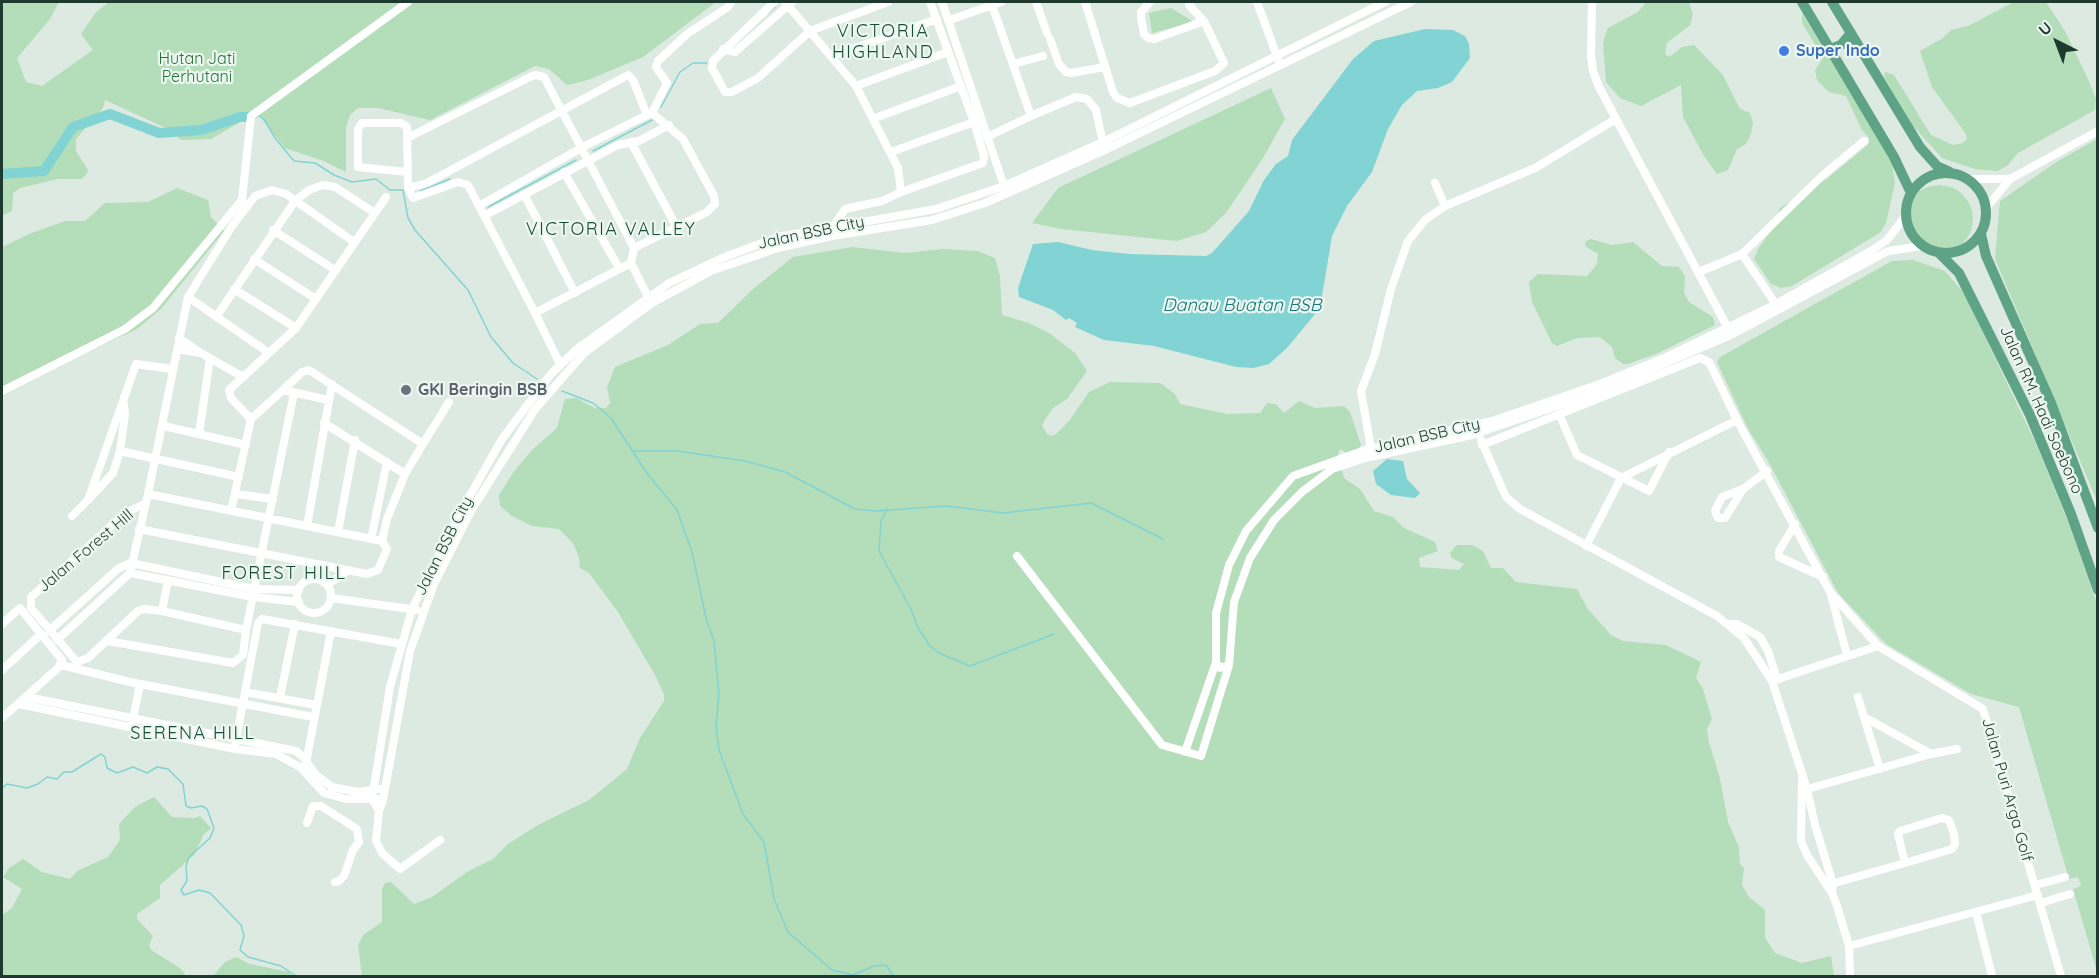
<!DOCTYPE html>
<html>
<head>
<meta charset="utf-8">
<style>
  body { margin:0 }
  #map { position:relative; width:2099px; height:978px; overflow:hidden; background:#ddeae2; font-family:Quicksand,sans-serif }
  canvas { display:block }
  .frame { position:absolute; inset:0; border:3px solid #1e3a2e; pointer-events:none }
  .north { position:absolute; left:2027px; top:12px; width:60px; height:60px; -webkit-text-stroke:4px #edf7f1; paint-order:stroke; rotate:318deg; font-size:16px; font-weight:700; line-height:24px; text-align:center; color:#1e3a2e }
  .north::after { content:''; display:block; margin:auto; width:21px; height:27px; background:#1e3a2e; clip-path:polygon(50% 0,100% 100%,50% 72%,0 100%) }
</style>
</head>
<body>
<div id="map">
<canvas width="2099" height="978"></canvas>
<div class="frame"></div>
<div class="north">U</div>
</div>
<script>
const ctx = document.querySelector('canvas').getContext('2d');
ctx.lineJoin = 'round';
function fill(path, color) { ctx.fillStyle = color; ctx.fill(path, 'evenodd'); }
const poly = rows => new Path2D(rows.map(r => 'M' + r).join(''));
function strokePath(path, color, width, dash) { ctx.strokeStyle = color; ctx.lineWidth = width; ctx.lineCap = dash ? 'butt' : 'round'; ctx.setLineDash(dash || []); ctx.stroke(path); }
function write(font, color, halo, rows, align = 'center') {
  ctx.font = font + ' Quicksand,sans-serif'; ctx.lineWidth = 4.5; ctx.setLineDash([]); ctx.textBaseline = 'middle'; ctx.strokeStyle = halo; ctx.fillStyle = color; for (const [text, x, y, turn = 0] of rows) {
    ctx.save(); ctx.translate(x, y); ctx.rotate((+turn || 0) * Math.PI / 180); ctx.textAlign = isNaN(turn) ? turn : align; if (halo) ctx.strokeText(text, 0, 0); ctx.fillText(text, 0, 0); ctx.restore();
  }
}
const green = poly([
  [2,2,59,2,50,19,17,58,26,82,42,86,93,50,81,34,96,12,109,2,716,2,643,57,588,80,567,85,549,69,535,66,430,120,378,108,358,108,350,115,346,128,346,172,321,160,285,148,260,117,242,121,211,139,181,140,168,129,105,100,103,108,76,139,76,151,88,170,86,175,81,179,58,179,20,188,13,193,12,211,2,216],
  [1646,2,1689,2,1693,14,1690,25,1667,43,1665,54,1669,57,1682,47,1694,45,1723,75,1740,109,1750,113,1753,123,1751,134,1746,144,1737,149,1728,170,1717,174,1704,156,1683,117,1681,85,1641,106,1620,98,1606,82,1603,44,1606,33,1608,28,1638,12],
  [2014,2,2046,2,2065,31,2088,79,2096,99,2095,110,2018,153,2007,166,1997,171,1975,169,1942,158,1912,125,1884,77,1885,72,1894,75,1931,135,1953,145,1963,143,1967,139,1966,134,1932,87,1920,51,1943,38,1951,30,1968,26],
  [1171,8,1194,22,1152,33,1149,13],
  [1802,13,1882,145,1892,164,1895,183,1886,223,1881,232,1792,286,1781,288,1771,284,1754,259,1758,249,1773,228,1780,208,1828,178,1869,144,1869,138,1862,130,1846,96,1829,92,1817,80,1815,70,1823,58,1802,23],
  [1271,88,1285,119,1263,158,1226,213,1206,232,1177,241,1061,229,1032,223,1058,188],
  [2097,139,2097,501,1995,259,2000,201,2058,161],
  '1905 219a34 34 0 1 1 68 0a34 34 0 1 1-68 0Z',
  [177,188,208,200,211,217,224,231,161,309,137,329,2,392,2,247,29,234,65,221,85,221,105,203,148,202],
  [1591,239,1612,245,1633,242,1662,266,1679,267,1685,276,1684,293,1689,302,1713,317,1715,325,1656,354,1628,364,1623,364,1615,358,1612,347,1600,337,1578,338,1557,346,1552,343,1532,302,1529,282,1538,274,1587,276,1597,264,1598,254,1585,246,1586,241],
  [853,247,905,253,943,249,977,251,995,258,1000,276,1002,315,1029,323,1049,333,1075,353,1087,371,1067,399,1053,408,1044,421,1042,426,1047,434,1052,436,1057,433,1069,421,1089,392,1110,382,1160,383,1175,394,1180,404,1227,414,1260,413,1267,403,1276,404,1284,413,1299,401,1315,408,1344,406,1350,412,1361,445,1356,454,1350,456,1341,449,1339,451,1338,456,1344,478,1360,489,1374,511,1393,517,1404,528,1435,542,1438,551,1419,558,1420,567,1459,570,1464,564,1452,558,1450,553,1457,545,1472,545,1483,551,1491,568,1503,568,1516,582,1577,589,1587,608,1611,635,1623,641,1666,645,1701,662,1696,678,1703,689,1712,719,1707,729,1709,742,1720,779,1728,822,1739,847,1740,864,1744,868,1742,885,1748,896,1765,910,1765,938,1775,953,1802,963,1831,956,1834,976,362,976,358,945,363,935,382,922,382,889,385,883,391,882,414,904,432,897,467,872,493,859,508,844,538,825,589,800,627,769,640,738,664,701,664,694,655,675,618,612,589,573,580,568,579,557,573,543,559,529,532,526,512,516,500,506,499,495,515,470,532,450,557,428,565,399,576,398,595,408,606,408,610,403,607,387,615,367,668,345,700,324,718,323,753,289,793,257],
  [1913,260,1945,271,1964,293,2036,444,2068,521,2097,604,2097,971,2073,889,2081,886,2078,877,2069,879,2019,707,1971,694,1886,644,1838,593,1767,459,1748,429,1717,362,1720,357,1892,261],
  [154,797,172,817,195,818,200,816,211,828,204,834,194,855,160,885,160,898,137,914,137,919,153,936,149,945,151,950,180,968,186,976,2,976,2,915,12,908,22,889,3,877,9,868,23,859,42,872,70,879,77,871,108,857,120,840,119,824,135,807],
  [236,957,250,964,289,972,292,976,213,976,225,962]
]);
const water = poly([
  [1425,29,1453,30,1465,36,1469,44,1470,58,1452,82,1438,88,1417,91,1402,105,1388,129,1372,172,1347,206,1332,236,1320,308,1287,348,1269,364,1253,368,1236,367,1154,346,1104,340,1075,327,1077,323,1069,318,1066,320,1053,310,1019,297,1018,288,1033,244,1058,242,1092,250,1129,254,1206,256,1212,253,1249,211,1264,180,1276,164,1288,156,1292,140,1353,59,1374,41],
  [1387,459,1403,461,1407,479,1420,493,1415,498,1391,495,1376,484,1373,471]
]);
const stream = poly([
  [769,12,775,7],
  [661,107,680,72,693,63,707,63],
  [258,115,264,119,275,138,294,161,315,163,334,175,352,182,376,179,390,190,403,190,408,218,415,230,468,290,491,337,513,363,537,379],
  [593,151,652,120],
  [420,191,450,179],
  [488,207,576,160],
  [562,391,593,403,611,418,646,472,677,510,692,552,706,618,714,641,719,693,716,726,719,750,743,814,764,842,774,899,788,932,832,970,853,975,874,966,886,965,893,976],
  [634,451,678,451,745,461,785,472,855,509,876,511,946,506,1003,513,1091,503,1163,539],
  [887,509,881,521,879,551,911,609,918,628,930,646,939,653,970,666,1054,634],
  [2,788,7,784,27,788,38,784,47,777,57,779,64,772,72,772,101,754,105,757,107,768,117,773,133,767,147,773,157,767,168,769,183,784,186,806,191,808,202,806,207,809,214,828,210,838,189,857,186,866,187,881,181,890,184,895,199,890,210,893,241,925,244,936,240,950,248,957,281,966,296,976]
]);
const river = poly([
  [2,174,44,171,73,127,110,114,159,133,201,130,240,117,248,117]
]);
const minor = poly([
  [774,2,713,61,712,68,725,92,732,92,758,78,810,31,888,2],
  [785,2,856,86,898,168,901,192,882,201,845,209,832,229],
  [942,2,1004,186],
  [1036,2,1047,33],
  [1085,2,1113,92,1117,98,1130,103,1215,71,1224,63,1204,21,1154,39,1148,38,1144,34,1141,18,1141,12,1150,2],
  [1257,2,1278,59],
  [1385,2,1103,142,1004,186,936,209,778,237,722,258,669,283,577,349,550,375,502,439,459,515,412,609,390,687,372,799,379,811,383,800,410,651,434,584,471,511,535,409,584,353,652,303,711,271,778,248,832,236,932,220,985,203,1105,150,1411,2],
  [1592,2,1591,55,1593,71,1599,87,1730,332],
  [1189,5,1204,21],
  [950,20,1001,2],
  [1050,39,1059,64,1066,72,1071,73,1105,67],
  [723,49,735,52,792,2],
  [832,56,937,19],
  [1013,64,1043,56],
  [856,86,948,52],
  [652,113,667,83,656,67,658,61,687,34,728,7,731,2],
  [1031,116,1076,97,1087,99,1096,110,1104,148],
  [875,118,961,86],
  [409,137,530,77,535,75,544,77,634,248,631,263,650,301],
  [987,137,1031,116,991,2],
  [631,142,676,226],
  [891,152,974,122,930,2],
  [407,172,358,167,358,129,362,123,401,123,407,127,408,188,413,198,458,182,468,185,535,313],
  [564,172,619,268],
  [1968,179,2010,179,2098,131],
  [1435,183,1445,206,1535,168,1616,119],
  [408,188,427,183,628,75,633,80,647,115,652,113,683,139,714,196,715,204,707,212,634,248],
  [901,192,983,163,984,156,974,122],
  [524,194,575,293],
  [479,206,581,148,647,115],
  [1987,207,2010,179],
  [484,216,618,145,639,141,669,125],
  [1905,217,1887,240,1871,251,1776,304,1664,358,1600,384,1492,421,1365,450,1362,456,1365,458,1472,435,1586,396,1731,335,1888,251,1922,246],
  [273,230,335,270],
  [1742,254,1823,175,1864,141],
  [254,259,316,299],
  [1699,272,1742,254,1777,306],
  [234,289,296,328],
  [188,297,269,353],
  [216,317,295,201,309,190,323,185,335,187,375,213],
  [179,338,201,353],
  [177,349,201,353,243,377],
  [560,364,535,313,631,263],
  [283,390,302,372,309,370,423,444,449,402],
  [2,391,125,329,153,308,242,200,251,116,408,2],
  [124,404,125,415,120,451,113,473,88,500,136,364,172,369],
  [1560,416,1577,455,1649,491,1669,452],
  [251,419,231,398,229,390,296,328,386,197],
  [324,423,405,474],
  [164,426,246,445],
  [199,434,210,358],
  [1481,440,1506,497,1520,509,1717,616,1744,638,1772,681,1807,789,1815,825,1833,884,1832,893],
  [1482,445,1700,358,1709,362,1737,420,1830,592,1878,646,1983,709,2061,976],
  [1371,449,1361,391,1375,354,1391,289,1408,241,1425,220,1445,206],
  [120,451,239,477],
  [1365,458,1332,469,1302,492,1274,520,1250,558,1234,602,1229,665,1220,668,1216,662,1216,613,1229,565,1246,531,1293,476,1365,450],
  [1743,489,1722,497,1715,511,1718,518,1725,518,1743,489,1767,471],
  [148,494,188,297,232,226,255,196,272,190,286,194,354,242],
  [236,494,273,499],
  [231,511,251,419,283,390,328,400],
  [72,516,88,500],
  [1795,524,1779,551,1779,557,1823,577],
  [139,529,367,574,378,570,387,549,382,541,307,526],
  [338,532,355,440],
  [371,539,387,462],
  [382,541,387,519,405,474,423,444],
  [1586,546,1621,478,1737,420],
  [1017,556,1162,745,1201,756,1229,665],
  [130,573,148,494,307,526,332,384],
  '297 596a17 17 0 1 1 34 0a17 17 0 1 1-34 0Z',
  [327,585,347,571],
  [1831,595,1847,655],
  [331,598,417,610],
  [162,611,168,580],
  [2,624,20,608,62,660,58,668,2,718],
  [1728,624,1737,624,1760,637,1768,651,1777,679],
  [246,630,294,393],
  [49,631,119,568,131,563,255,589,299,590],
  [57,640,130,573,253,597,299,602],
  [108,641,233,663,243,655,246,630,162,611,144,609,138,611,88,658,77,662,31,608,31,597,126,513,146,503],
  [61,665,130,682,313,717],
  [2,670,40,635],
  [1772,681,1878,646],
  [245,692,316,705],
  [27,697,296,751,303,757,316,775,332,787,358,792,379,789],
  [280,697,295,624],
  [1858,697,1864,717,1931,754],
  [19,704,235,749,276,754,300,767,324,793,346,799,377,799],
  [1864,717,1880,769],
  [132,724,140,684],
  [235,745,258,623,262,619,401,644],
  [1185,752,1216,662],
  [306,763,331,631],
  [1802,779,1801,841,1807,855,1832,893,1837,906,1849,946,1850,976],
  [1804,790,1931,754,1957,749],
  [379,811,376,841,382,853,400,869,440,840],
  [1942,818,1949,820,1954,834,1955,844,1952,849,1905,863,1898,834,1900,831,1942,818],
  [307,823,313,806,321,806,357,829,359,842,353,850,344,876,339,881,335,882],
  [1828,885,1905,863],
  [2036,885,2065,877],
  [2041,903,2070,894],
  [1976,912,1992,976],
  [1849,946,2038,895]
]);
const major = poly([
  [1802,2,1894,157,1911,193],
  [1832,2,1920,147,1937,166,1950,172],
  [1830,49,1841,45,1851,33],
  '1906 213a40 40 0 1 1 80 0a40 40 0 1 1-80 0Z',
  [1981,234,1986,256,2051,403,2098,528],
  [1939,253,1959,273,2030,415,2071,514,2098,590]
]);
const markers = [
  [1784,51,6,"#3f7fe0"],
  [406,390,6,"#6b7280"]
];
const shopNames = [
  ["Super Indo",1796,51]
];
const parkNames = [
  ["Hutan Jati",197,59],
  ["Perhutani",197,77]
];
const streetNames = [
  ["Jalan BSB City",811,233,-12],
  ["Jalan RM. Hadi Soebono",2041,410,66],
  ["Jalan BSB City",1427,436,-13],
  ["Jalan BSB City",444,546,-63],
  ["Jalan Forest Hill",86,551,-40],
  ["Jalan Puri Arga Golf",2007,790,74]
];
const worshipNames = [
  ["GKI Beringin BSB",418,390]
];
const neighbourhoodNames = [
  ["VICTORIA",883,32],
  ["HIGHLAND",883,53],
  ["VICTORIA VALLEY",611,230],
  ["FOREST HILL",284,574],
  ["SERENA HILL",193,734]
];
const waterNames = [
  ["Danau Buatan BSB",1242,306]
];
fill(green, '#b4ddb9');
fill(water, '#81d4d3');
strokePath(stream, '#81d4d3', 1.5);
strokePath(river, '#81d4d3', 10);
strokePath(minor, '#fff', 8);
strokePath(major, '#5fa386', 10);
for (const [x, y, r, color] of markers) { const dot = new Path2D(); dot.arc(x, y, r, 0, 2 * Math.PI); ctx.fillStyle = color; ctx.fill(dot); strokePath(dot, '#edf7f1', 2); }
write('bold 16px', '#366cbe', '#edf7f1', shopNames, 'left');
write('16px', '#267338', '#edf7f1', parkNames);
write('16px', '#1e3a2e', '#edf7f1', streetNames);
write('bold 16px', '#5b616d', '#edf7f1', worshipNames, 'left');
ctx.letterSpacing = '1.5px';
write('18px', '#194d38', '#edf7f1', neighbourhoodNames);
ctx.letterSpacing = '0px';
write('italic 18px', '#157879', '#edf7f1', waterNames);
</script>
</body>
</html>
